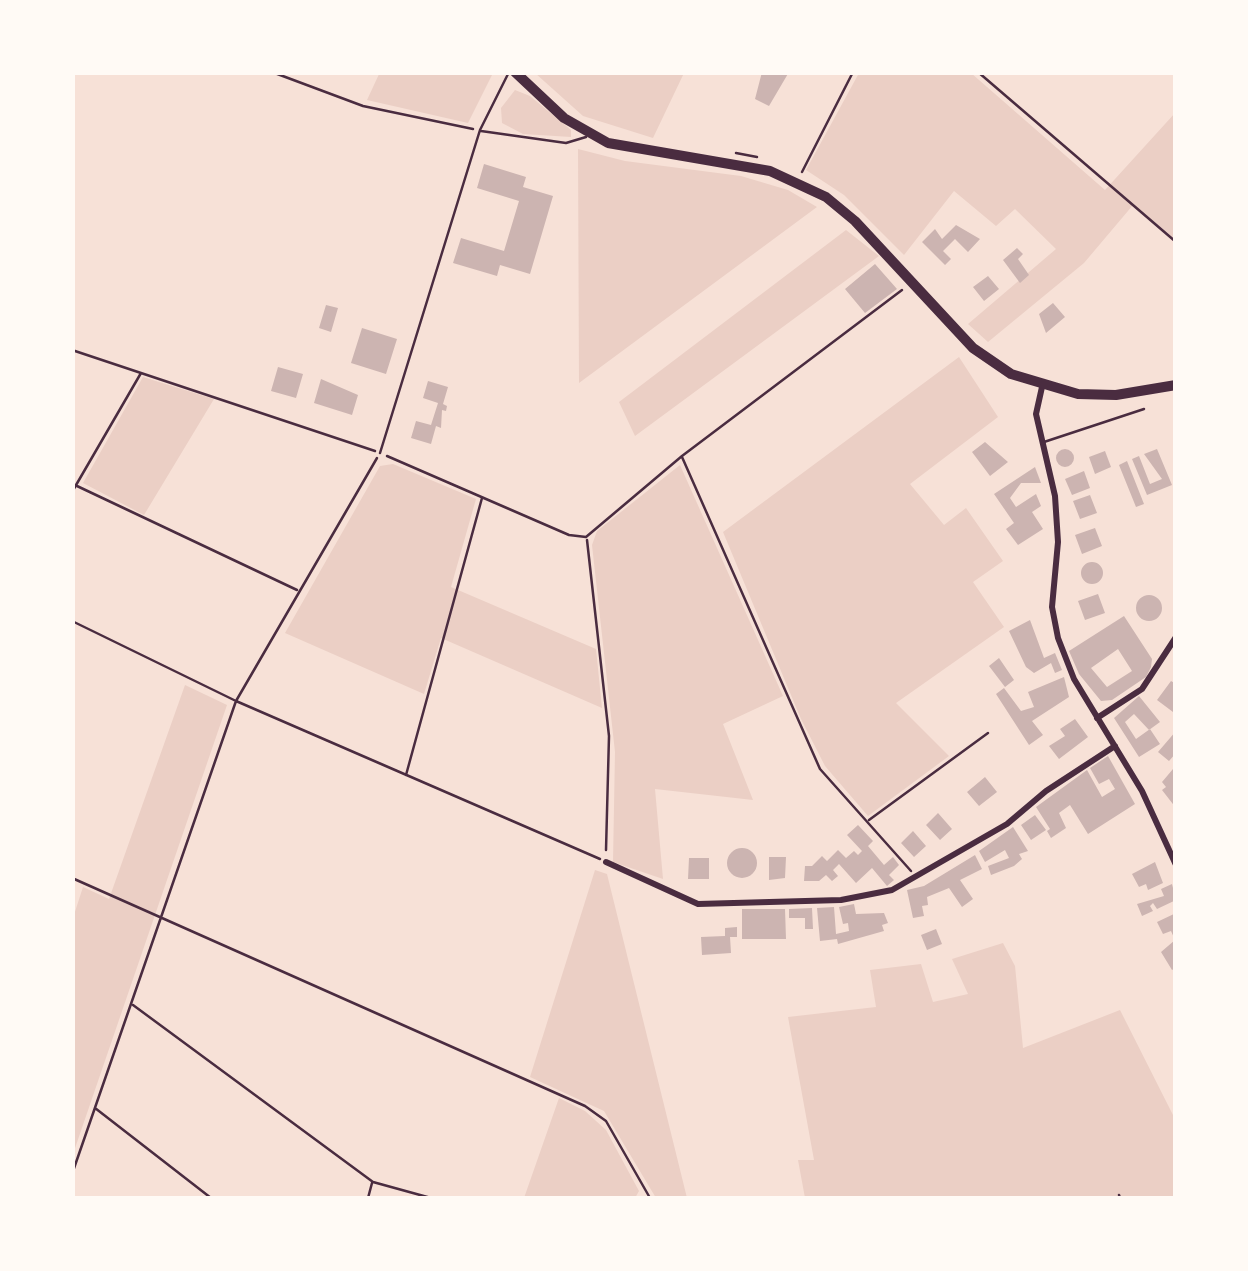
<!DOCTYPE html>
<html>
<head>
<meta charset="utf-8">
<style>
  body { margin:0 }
  #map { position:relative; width:1248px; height:1271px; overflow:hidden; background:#f7e1d7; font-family:"Space Grotesk",sans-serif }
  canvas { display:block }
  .frame { position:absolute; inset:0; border:75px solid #fffaf5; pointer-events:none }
</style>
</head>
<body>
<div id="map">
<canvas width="1248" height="1271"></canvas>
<div class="frame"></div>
</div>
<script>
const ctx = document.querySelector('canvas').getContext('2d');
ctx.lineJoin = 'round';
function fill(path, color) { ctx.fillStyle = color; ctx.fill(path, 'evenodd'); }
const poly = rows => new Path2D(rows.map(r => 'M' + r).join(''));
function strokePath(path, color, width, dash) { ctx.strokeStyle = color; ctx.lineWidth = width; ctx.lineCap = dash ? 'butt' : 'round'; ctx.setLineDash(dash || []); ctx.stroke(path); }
const green = poly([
  [380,72,493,72,493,73,468,123,367,100],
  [535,73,684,73,653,138,583,116],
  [859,73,971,73,1105,190,1175,113,1175,239,1133,205,1084,263,988,342,968,324,1056,249,1015,209,996,226,954,191,904,255,844,195,806,170],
  [515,90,530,96,571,130,571,137,523,134,502,123,501,108],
  [578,149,625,161,741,176,788,190,817,207,579,383],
  [846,230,879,256,635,436,619,402],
  [959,357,998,417,910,484,944,525,966,508,1003,561,973,582,1004,627,896,703,949,756,868,816,825,766,801,719,723,532],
  [143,377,214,399,144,515,83,483],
  [393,464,476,499,451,587,596,649,602,708,441,638,424,694,285,633,380,466],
  [680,465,783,696,723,724,753,800,655,789,663,879,613,862,615,752,592,545,597,531],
  [185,685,227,705,73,1154,73,918,83,887,109,899],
  [595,870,607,874,687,1198,656,1198,604,1111,530,1077],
  [1003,943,1015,966,1023,1048,1120,1010,1175,1119,1175,1198,805,1198,798,1160,814,1160,788,1017,876,1007,870,970,921,964,933,1002,968,994,952,959],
  [559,1098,585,1111,606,1130,639,1191,635,1198,524,1198]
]);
const building = poly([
  [762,72,789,72,769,106,755,99],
  [484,164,526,177,523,187,553,196,530,274,500,265,497,276,453,263,461,238,504,251,519,201,477,188],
  [956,225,980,239,968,252,955,239,943,251,951,259,945,265,922,242,935,229,942,239],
  [1017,248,1023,254,1018,259,1029,275,1020,283,1003,260],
  [875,264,897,289,865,313,845,289],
  [988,276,999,289,984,301,973,287],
  [1053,303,1065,317,1046,333,1039,314],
  [326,305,338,308,331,332,319,328],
  [362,328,397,339,386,374,351,363],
  [278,367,303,374,296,398,271,391],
  [321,379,358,395,352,415,314,403],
  [428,381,448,387,443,404,447,406,446,411,442,410,441,428,436,426,431,444,411,438,416,421,431,425,438,403,423,398],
  [985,442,1008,462,990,476,972,452],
  '1056 458a9 9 0 1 1 18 0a9 9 0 1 1-18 0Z',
  [1157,449,1172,485,1147,495,1132,459,1139,456,1150,484,1162,479,1144,454],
  [1105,451,1111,467,1095,474,1089,457],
  [1127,461,1144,504,1136,507,1119,465],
  [1035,467,1041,483,1021,483,1010,498,1016,507,1036,494,1041,506,1032,512,1043,529,1018,545,1006,529,1014,523,994,494],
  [1084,471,1090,488,1072,495,1065,479],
  [1090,495,1097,513,1080,519,1073,501],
  [1095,528,1102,546,1082,554,1075,535],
  '1081 573a11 11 0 1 1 22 0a11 11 0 1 1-22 0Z',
  [1098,594,1105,613,1085,620,1078,601],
  '1136 608a13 13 0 1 1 26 0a13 13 0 1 1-26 0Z',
  [1124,616,1152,659,1151,667,1146,677,1112,700,1101,701,1079,674,1069,651],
  [1118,649,1132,671,1107,687,1091,668],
  [1030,620,1044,658,1055,653,1062,670,1055,673,1051,663,1034,673,1026,667,1009,631],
  [999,658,1014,680,1005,687,989,666],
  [1064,677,1069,697,1032,721,1043,735,1029,745,996,694,1004,688,1021,711,1034,707,1028,692],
  [1171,681,1176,684,1173,712,1157,700],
  [1139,696,1160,722,1149,730,1134,714,1125,722,1136,739,1150,729,1160,744,1139,757,1114,718],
  [1075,719,1088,737,1059,759,1049,746,1065,736,1060,729],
  [1176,731,1176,753,1169,761,1158,752],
  [1108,756,1135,804,1088,834,1070,805,1059,813,1066,828,1051,838,1047,831,1050,829,1036,807,1087,770,1102,797,1115,789,1109,779,1099,784,1090,768],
  [1173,769,1176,772,1176,808,1162,790,1166,787,1162,782],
  [985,777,997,792,979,806,967,792],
  [938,813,952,829,940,840,926,825],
  [1035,815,1046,830,1031,840,1021,825],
  [858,825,873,841,868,846,884,865,893,857,899,865,889,875,894,880,887,886,872,868,856,883,839,864,833,870,838,876,832,881,826,875,819,881,804,881,805,866,812,866,822,856,827,861,838,850,846,858,854,851,858,855,862,851,847,835],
  [1013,827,1028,851,1019,854,1022,859,1014,866,991,875,988,866,1009,858,1005,850,985,862,979,851],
  [913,831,926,846,914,857,901,843],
  '727 863a15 15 0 1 1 30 0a15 15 0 1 1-30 0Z',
  [975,855,982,869,960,880,973,899,962,907,949,888,927,897,928,905,922,906,924,916,913,918,907,890,924,886],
  [769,857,786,857,785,878,769,880],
  [689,858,709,858,709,879,688,879],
  [1155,862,1163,883,1148,890,1146,884,1139,887,1132,874],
  [1172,884,1176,900,1157,909,1153,903,1150,906,1153,911,1142,916,1137,904,1164,896,1161,889],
  [854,904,856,914,884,913,888,923,882,925,884,931,838,944,837,939,820,941,817,908,834,907,836,934,849,931,848,923,843,924,839,907],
  [812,908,813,929,805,929,805,918,789,918,789,909],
  [742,909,785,909,786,939,742,939],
  [1176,913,1176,968,1172,970,1161,952,1175,940,1171,931,1163,934,1157,922],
  [737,927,737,937,730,937,731,953,702,955,701,937,725,936,725,928],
  [936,929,942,944,927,950,921,935]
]);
const path = poly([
  [272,72,363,106,473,129],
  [978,72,1176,242],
  [736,153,757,157],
  [802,172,853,72],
  [72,350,375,451],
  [387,456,569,535,586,537,682,456,902,290],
  [682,457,820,769,911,871],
  [77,486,297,590],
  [72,492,141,373],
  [587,540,609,736,606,850],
  [72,621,236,701,600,859],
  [406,775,482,498],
  [869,820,988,733],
  [72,878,585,1106,606,1121,650,1198],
  [133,1005,373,1182,431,1198],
  [95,1108,211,1198],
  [72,1174,236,701,377,458],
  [1119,1195,1120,1198],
  [368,1198,372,1183]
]);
const service = poly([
  [481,131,566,143,586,137],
  [1044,442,1144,409],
  [380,453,480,130,509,72]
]);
const minor = poly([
  [1042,387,1036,414,1055,496,1058,542,1052,607,1058,638,1074,679,1142,791,1176,865],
  [1097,718,1142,689,1176,637],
  [606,862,698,904,841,900,892,890,1007,824,1046,791,1115,746]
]);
const primary = poly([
  [515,72,564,118,608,143,770,171,826,197,855,221,973,348,1011,374,1078,394,1116,395,1176,385]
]);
fill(green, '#ebcfc5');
fill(building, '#ccb4b1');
strokePath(path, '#4a2c40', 2.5);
strokePath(service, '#4a2c40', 2.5);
strokePath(minor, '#4a2c40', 6);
strokePath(primary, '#4a2c40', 10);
</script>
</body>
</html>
